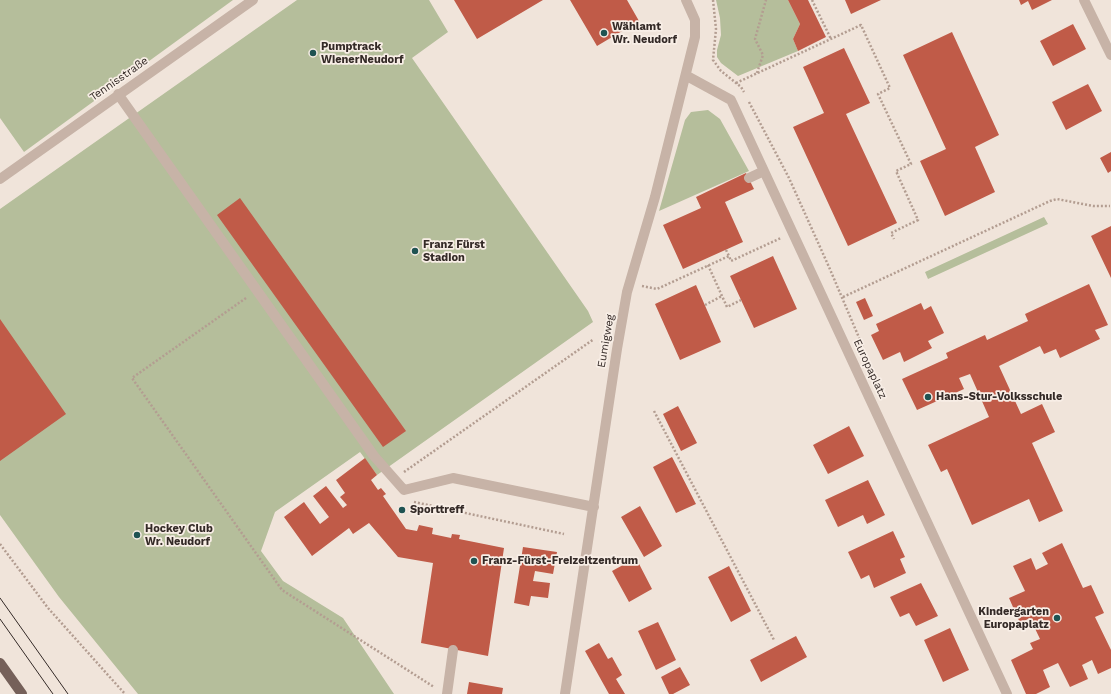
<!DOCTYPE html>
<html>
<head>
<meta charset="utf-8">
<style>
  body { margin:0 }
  canvas { display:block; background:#f0e4da }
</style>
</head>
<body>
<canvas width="1111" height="694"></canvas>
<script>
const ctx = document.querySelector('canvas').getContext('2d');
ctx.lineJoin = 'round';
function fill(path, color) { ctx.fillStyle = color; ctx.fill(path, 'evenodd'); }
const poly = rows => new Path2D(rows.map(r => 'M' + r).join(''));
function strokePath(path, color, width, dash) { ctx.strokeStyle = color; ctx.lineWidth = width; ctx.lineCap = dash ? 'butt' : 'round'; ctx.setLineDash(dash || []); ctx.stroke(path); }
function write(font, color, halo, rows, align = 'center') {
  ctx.font = font + ' "Work Sans",sans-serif'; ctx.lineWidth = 3.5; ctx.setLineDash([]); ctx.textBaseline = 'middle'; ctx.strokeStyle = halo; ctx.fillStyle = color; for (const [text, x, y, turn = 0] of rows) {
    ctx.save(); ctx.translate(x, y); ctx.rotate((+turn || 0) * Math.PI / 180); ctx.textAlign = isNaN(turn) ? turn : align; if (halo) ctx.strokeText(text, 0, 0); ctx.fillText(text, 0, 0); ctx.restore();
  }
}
const green = poly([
  [0,0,233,0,24,152,0,118],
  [297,0,429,0,448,32,412,58,588,311,593,322,377,475,360,452,275,512,261,551,283,581,343,618,394,694,138,694,59,597,0,515,0,209],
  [716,0,788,0,800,24,793,39,798,51,738,76,721,63,717,57,717,50,721,35,720,18],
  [708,110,720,119,749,171,659,211,685,120,691,112],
  [1044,217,1048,224,928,279,925,272]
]);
const building = poly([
  [454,0,543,0,477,39],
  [570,0,627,0,639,21,597,46],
  [788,0,808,0,826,37,798,51,793,39,800,24],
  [845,0,881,0,851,14],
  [1019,0,1052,0,1032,10,1028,1,1021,5],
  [1073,24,1086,49,1053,66,1040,41],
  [952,32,999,135,975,147,995,192,945,216,920,161,946,149,903,55],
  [844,48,870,103,846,114,897,223,848,246,793,127,824,113,803,67],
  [1088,84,1102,111,1066,130,1052,102],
  [1111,152,1111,171,1108,173,1100,158],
  [746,173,754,189,725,202,743,242,683,269,663,225,701,208,696,197],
  [240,198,406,431,383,447,217,215],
  [1111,226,1111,278,1091,236],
  [773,256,797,309,754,328,730,276],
  [1089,284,1108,325,1095,330,1100,339,1060,358,1056,349,1044,354,1040,346,999,366,1021,414,1042,404,1055,432,1032,443,1063,511,1039,522,1029,499,972,525,947,469,941,472,928,445,989,417,970,374,959,378,964,389,917,410,902,379,948,358,946,353,985,335,987,340,1028,321,1025,314],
  [696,285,721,342,680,360,655,304],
  [865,298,873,316,864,320,856,302],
  [921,303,924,310,931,306,944,333,928,341,932,348,904,362,900,352,883,360,871,335,879,331,876,324],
  [0,319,66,414,0,461],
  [678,406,697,443,681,451,663,414],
  [849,426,864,456,828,474,813,445],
  [672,457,696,504,676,513,653,467],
  [365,458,377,475,371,480,378,490,381,488,386,494,383,496,406,529,417,531,419,525,433,528,432,534,451,538,452,534,460,535,459,539,504,548,488,656,421,643,433,563,398,557,369,523,353,534,349,528,312,556,284,517,304,502,320,524,329,517,313,496,326,486,343,508,347,505,340,497,345,493,336,480],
  [868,480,885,515,867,524,863,515,838,527,825,500],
  [640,506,662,546,644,557,621,517],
  [893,531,905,557,900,559,906,573,874,588,869,575,861,579,848,552],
  [1062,543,1083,588,1091,585,1104,613,1095,617,1111,650,1111,668,1098,674,1092,660,1082,665,1088,679,1070,687,1058,663,1043,670,1050,687,1036,694,1026,694,1011,660,1033,649,1030,643,1040,639,1030,618,1020,623,1009,598,1025,591,1013,566,1031,558,1036,570,1048,564,1042,553],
  [523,547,557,552,553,574,535,571,533,581,550,583,548,598,531,596,529,606,514,603],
  [636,558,652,589,629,602,612,571],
  [729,566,751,611,731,622,708,577],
  [921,583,938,616,916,626,909,613,900,617,890,597],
  [658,622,676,660,656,670,638,631],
  [950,628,969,670,943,682,924,640],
  [796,636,807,657,761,682,750,660],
  [599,643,608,659,612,657,622,675,616,679,625,694,609,694,585,651],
  [680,667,690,685,673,694,669,694,661,677],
  [469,682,503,688,502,694,467,694]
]);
const path = poly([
  [713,0,716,29,713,60,721,71,741,87,744,92],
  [812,0,831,39],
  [757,73,763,55,755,39,766,0],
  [736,83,861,25,890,88,878,94,911,164,896,171,918,220,891,233,894,239],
  [749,102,789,178,829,267,863,347],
  [726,250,729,256],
  [708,265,727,307,741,300],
  [642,286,657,289,729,256,731,261,781,238],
  [843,297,1050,201,1057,199,1093,206,1110,206],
  [246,298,132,378,282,590,434,687],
  [705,305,722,296],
  [654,411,774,640],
  [404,472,594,339],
  [414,502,564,534],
  [0,544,48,608,125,694]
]);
const minor = poly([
  [1084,0,1111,55],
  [687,76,731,100,1007,694],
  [118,94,374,456,404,490,453,478,594,507],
  [749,178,764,171],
  [0,179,253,0],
  [447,694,453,650],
  [565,694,617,349,627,292,655,197,695,37,695,20,686,0]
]);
const major = poly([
  [0,663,22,694]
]);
const tram = poly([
  [0,598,68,694],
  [0,619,53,694]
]);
const markers = [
  [604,33,4,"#1f5352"],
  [313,53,4,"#1f5352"],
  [415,251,4,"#1f5352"],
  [928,397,4,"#1f5352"],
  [402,510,4,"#1f5352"],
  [137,535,4,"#1f5352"],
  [474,561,4,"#1f5352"],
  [1057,618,4,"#1f5352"]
];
const poiNames = [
  ["Wählamt",612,27],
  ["Wr. Neudorf",612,40],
  ["Pumptrack",321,47],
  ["WienerNeudorf",321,60],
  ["Franz Fürst",423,245],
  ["Stadion",423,258],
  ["Hans-Stur-Volksschule",936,397],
  ["Sporttreff",410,510],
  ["Hockey Club",145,529],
  ["Wr. Neudorf",145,542],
  ["Franz-Fürst-Freizeitzentrum",482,561],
  ["Kindergarten",1049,612,"right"],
  ["Europaplatz",1049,625,"right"]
];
const streetNames = [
  ["Tennisstraße",119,79,-35],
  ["Eumigweg",606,341,-80],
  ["Europaplatz",870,369,65]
];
fill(green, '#b5be9b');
fill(building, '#c05b48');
strokePath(path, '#b39d91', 2.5, [2, 2]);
strokePath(minor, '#c7b3a7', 10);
strokePath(major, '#756059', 10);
strokePath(tram, '#342a27', 1);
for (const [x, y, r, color] of markers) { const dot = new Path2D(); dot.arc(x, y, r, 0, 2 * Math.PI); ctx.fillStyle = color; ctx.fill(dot); strokePath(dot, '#f8eee6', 1.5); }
write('bold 11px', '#342a27', '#f8eee6', poiNames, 'left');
write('11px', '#342a27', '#f8eee6', streetNames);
</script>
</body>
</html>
